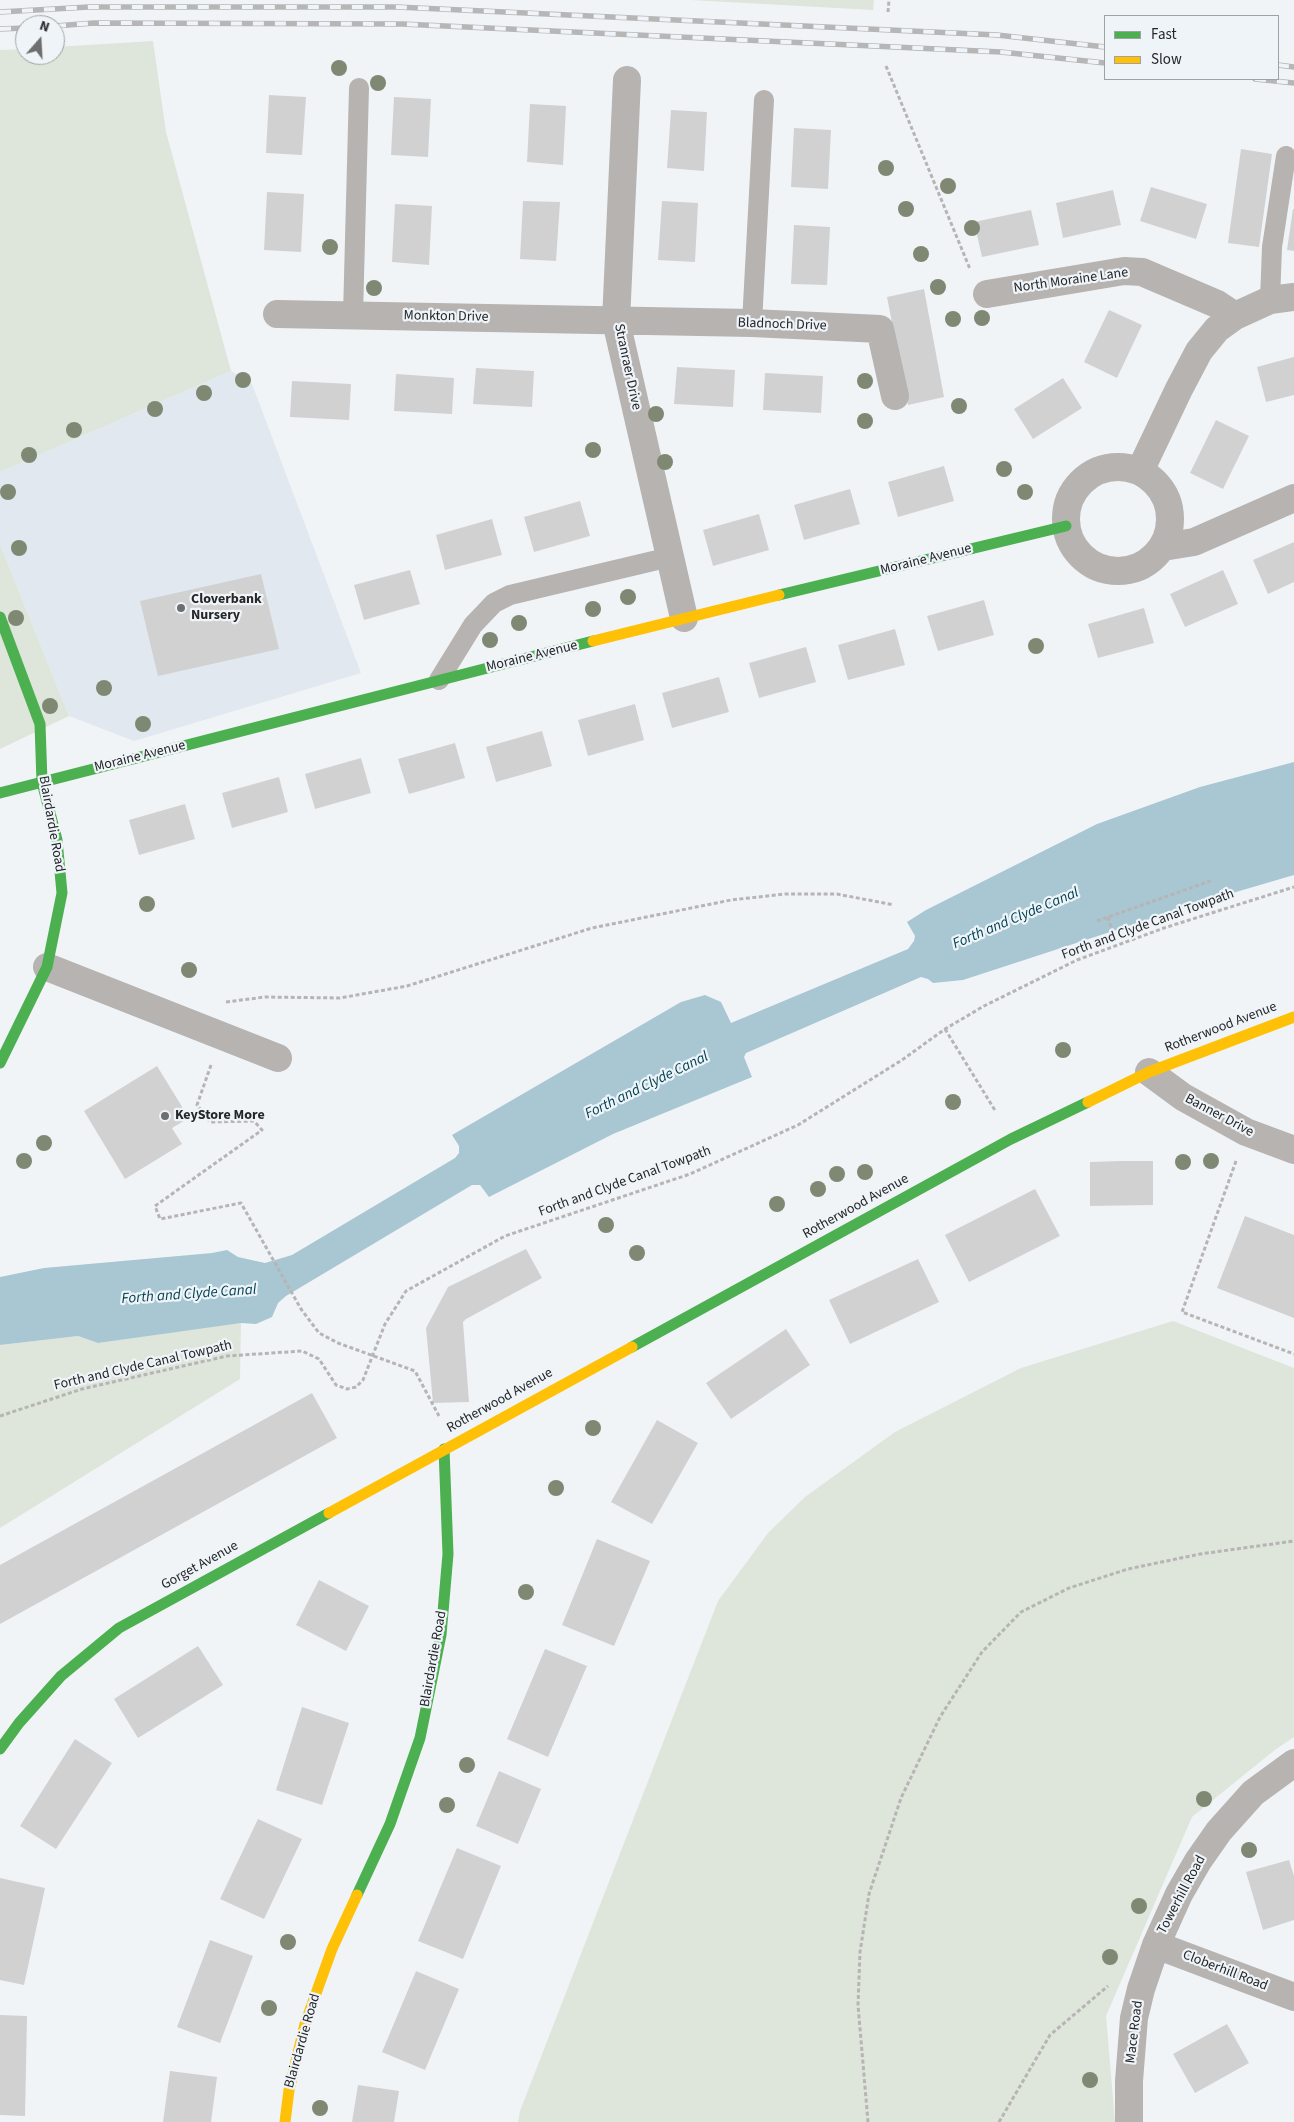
<!DOCTYPE html>
<html>
<head>
<meta charset="utf-8">
<style>
  body { margin:0 }
  #map { position:relative; width:1294px; height:2122px; overflow:hidden; background:#f1f4f7; font-family:"Source Sans 3",sans-serif }
  canvas { display:block }
  .legend { position:absolute; left:1104px; top:15px; width:175px; height:65px; box-sizing:border-box; background:#eff4f9; border:1px solid #9ea2a5; margin:0; padding:6px 9px; list-style:none; font-size:15px; color:#252628 }
  .legend li { display:flex; align-items:center; gap:10px; height:25px }
  .legend b { width:25px; border:1px solid #9ea2a5 }
  .north { position:absolute; left:15px; top:15px; width:50px; height:50px; box-sizing:border-box; background:#eff4f9; border:1px solid #9ea2a5; border-radius:50%; rotate:19deg; font-size:14px; font-weight:700; line-height:20px; text-align:center; color:#252628 }
  .north::after { content:''; display:block; margin:auto; width:18px; height:22px; background:#6c6e70; clip-path:polygon(50% 0,100% 100%,50% 72%,0 100%) }
</style>
</head>
<body>
<div id="map">
<canvas width="1294" height="2122"></canvas>
<ul class="legend">
<li><b style="height:6px;background:#4caf50"></b>Fast</li>
<li><b style="height:6px;background:#ffc107"></b>Slow</li>
</ul>
<div class="north">N</div>
</div>
<script>
const ctx = document.querySelector('canvas').getContext('2d');
ctx.lineJoin = 'round';
function fill(path, color) { ctx.fillStyle = color; ctx.fill(path, 'evenodd'); }
const poly = rows => new Path2D(rows.map(r => 'M' + r).join(''));
function strokePath(path, color, width, dash) { ctx.strokeStyle = color; ctx.lineWidth = width; ctx.lineCap = dash ? 'butt' : 'round'; ctx.setLineDash(dash || []); ctx.stroke(path); }
function write(font, color, halo, rows, align = 'center') {
  ctx.font = font + ' "Source Sans 3",sans-serif'; ctx.lineWidth = 4.5; ctx.setLineDash([]); ctx.textBaseline = 'middle'; ctx.strokeStyle = halo; ctx.fillStyle = color; for (const [text, x, y, turn = 0] of rows) {
    ctx.save(); ctx.translate(x, y); ctx.rotate((+turn || 0) * Math.PI / 180); ctx.textAlign = isNaN(turn) ? turn : align; if (halo) ctx.strokeText(text, 0, 0); ctx.fillText(text, 0, 0); ctx.restore();
  }
}
const built = poly([
  [231,371,252,384,361,673,134,741,69,716,0,544,0,472]
]);
const green = poly([
  [690,0,874,0,873,10],
  [153,41,166,132,231,371,0,472,0,50,25,49,25,55,55,55,55,47],
  [0,544,69,716,0,749],
  [1173,1321,1294,1368,1294,1737,1276,1749,1192,1817,1106,2016,1115,2122,518,2122,520,2111,718,1601,768,1533,805,1497,895,1432,1021,1368],
  [241,1322,240,1379,0,1528,0,1345,78,1336,98,1343]
]);
const water = poly([
  [1294,762,1294,875,1202,902,963,980,933,983,928,979,921,977,746,1053,744,1057,752,1077,613,1134,489,1197,480,1185,472,1185,286,1296,278,1303,272,1317,256,1324,241,1323,98,1343,78,1336,0,1345,0,1277,44,1268,212,1253,227,1250,238,1257,265,1263,292,1255,455,1158,459,1153,459,1146,452,1135,681,1002,705,995,721,1002,731,1023,908,949,914,941,915,936,907,922,926,910,1097,824,1200,787]
]);
const building = poly([
  [269,95,306,97,302,155,266,153],
  [394,97,431,99,428,157,391,155],
  [530,104,566,106,563,165,527,162],
  [671,110,707,112,704,171,667,168],
  [794,128,831,130,828,189,791,187],
  [1241,149,1272,154,1259,247,1228,243],
  [1151,187,1207,204,1196,239,1140,221],
  [1113,190,1121,225,1063,238,1056,203],
  [267,192,304,194,301,252,264,250],
  [523,201,560,202,556,261,520,259],
  [662,201,698,203,695,262,658,260],
  [395,204,432,206,429,265,392,262],
  [1293,209,1294,209,1294,251,1287,250],
  [1031,210,1039,245,982,257,974,222],
  [794,225,830,227,827,285,791,284],
  [924,289,944,397,908,405,887,297],
  [1109,310,1142,325,1117,378,1084,362],
  [1294,357,1294,395,1266,402,1257,367],
  [677,367,735,370,733,407,674,404],
  [476,368,534,371,532,407,473,404],
  [765,373,823,376,821,413,763,410],
  [396,374,454,378,452,414,394,411],
  [1063,378,1082,408,1033,439,1014,409],
  [292,381,351,384,349,420,290,417],
  [1216,420,1249,436,1223,489,1190,473],
  [944,466,954,501,898,517,888,482],
  [850,489,860,524,804,540,794,505],
  [580,501,590,536,534,552,524,517],
  [759,514,769,550,713,566,703,530],
  [492,519,502,555,445,570,436,535],
  [1294,542,1294,582,1268,594,1253,560],
  [410,570,420,604,364,620,354,585],
  [1223,570,1238,604,1185,627,1170,594],
  [261,574,279,649,158,676,140,601],
  [984,600,994,635,938,651,927,616],
  [1144,608,1154,643,1098,658,1088,624],
  [895,629,905,665,848,680,838,645],
  [806,647,816,682,759,698,749,663],
  [719,677,729,712,672,728,662,693],
  [635,704,644,740,588,756,578,720],
  [542,731,552,766,496,782,486,747],
  [455,743,465,778,409,794,398,759],
  [361,758,371,793,315,809,305,774],
  [279,777,288,812,232,828,222,793],
  [185,804,195,839,139,855,129,820],
  [157,1066,189,1118,172,1128,182,1144,125,1179,84,1111],
  [1121,1161,1153,1161,1153,1205,1090,1206,1090,1162],
  [1035,1189,1060,1236,969,1282,945,1235],
  [1245,1216,1294,1235,1294,1318,1217,1288],
  [526,1249,542,1278,466,1319,463,1322,469,1402,433,1403,426,1328,448,1287],
  [918,1259,939,1302,850,1344,829,1300],
  [786,1329,810,1365,731,1419,706,1383],
  [312,1393,337,1438,0,1624,0,1565],
  [657,1420,698,1443,652,1524,611,1502],
  [597,1539,650,1561,614,1646,562,1625],
  [319,1580,369,1606,346,1651,296,1625],
  [198,1646,223,1685,138,1738,114,1699],
  [545,1649,587,1666,548,1757,507,1739],
  [302,1707,349,1723,322,1805,276,1790],
  [75,1739,112,1763,56,1849,20,1826],
  [499,1771,541,1789,518,1844,476,1826],
  [258,1819,302,1839,264,1919,220,1899],
  [457,1848,501,1866,463,1959,418,1941],
  [1289,1860,1294,1876,1294,1920,1263,1930,1246,1872],
  [0,1878,45,1888,24,1985,0,1980],
  [210,1940,253,1956,220,2043,177,2027],
  [416,1971,459,1989,425,2070,382,2052],
  [0,2015,27,2016,25,2116,0,2115],
  [1227,2024,1249,2063,1195,2093,1173,2054],
  [170,2071,217,2077,211,2122,163,2122],
  [358,2085,399,2091,394,2122,352,2122]
]);
const path = poly([
  [888,12,889,0],
  [886,66,970,269],
  [1108,917,1112,931],
  [1097,921,1213,880],
  [226,1002,265,997,340,998,407,986,592,928,731,900,785,894,837,894,894,905],
  [945,1029,996,1112],
  [211,1065,197,1105,210,1122,254,1121,262,1130,155,1206,160,1219,241,1203,301,1309,319,1333,338,1343,415,1371,439,1416],
  [1236,1161,1182,1312,1294,1354],
  [0,1416,82,1389,227,1356,302,1351,319,1359,336,1385,347,1389,356,1387,363,1380,385,1324,406,1291,505,1236,690,1174,798,1125,902,1060,945,1029,984,1006,1077,960,1164,928,1294,887],
  [868,2122,858,2005,860,1952,869,1894,901,1798,940,1717,982,1652,1021,1612,1069,1588,1128,1569,1200,1554,1294,1541],
  [999,2122,1050,2035,1108,1986]
]);
const lane = poly([
  [1270,300,1272,247,1286,156],
  [353,315,359,88],
  [752,323,764,100],
  [439,680,473,625,494,603,510,595,670,557]
]);
const street = poly([
  [627,80,616,321,684,618],
  [987,294,1124,271,1142,272,1217,304,1235,316],
  [277,314,752,323,880,329,895,396],
  '1066 519a52 52 0 1 1 104 0a52 52 0 1 1-104 0Z',
  [1140,471,1179,389,1199,351,1217,329,1235,316,1270,300,1294,297],
  [1163,547,1194,542,1294,498],
  [47,967,278,1058],
  [1149,1072,1183,1097,1246,1132,1294,1150],
  [1156,1945,1294,1997],
  [1129,2122,1129,2081,1134,2018,1141,1989,1156,1945,1179,1894,1198,1861,1219,1831,1253,1793,1294,1763]
]);
const fast = poly([
  [779,595,1066,526],
  [0,617,40,724,42,782,57,840,62,893,47,967,0,1063],
  [0,793,593,641],
  [632,1347,1011,1139,1088,1102],
  [0,1749,19,1723,61,1676,119,1628,329,1513],
  [357,1895,390,1824,420,1738,441,1635,448,1554,444,1449]
]);
const slow = poly([
  [593,641,779,595],
  [1088,1102,1149,1072,1294,1017],
  [329,1513,632,1347],
  [285,2122,289,2090,305,2024,332,1949,357,1895]
]);
const rail = poly([
  [0,12,89,7,397,7,997,35,1105,47],
  [55,26,94,23,402,24,1001,52,1105,63],
  [0,29,25,28],
  [1278,65,1294,67],
  [1255,79,1294,83]
]);
const trees = [
  [339,68],
  [378,83],
  [886,168],
  [948,186],
  [906,209],
  [972,228],
  [330,247],
  [921,254],
  [938,287],
  [374,288],
  [982,318],
  [953,319],
  [243,380],
  [865,381],
  [204,393],
  [959,406],
  [155,409],
  [656,414],
  [865,421],
  [74,430],
  [593,450],
  [29,455],
  [665,462],
  [1004,469],
  [8,492],
  [1025,492],
  [19,548],
  [628,597],
  [593,609],
  [16,618],
  [519,623],
  [490,640],
  [1036,646],
  [104,688],
  [50,706],
  [143,724],
  [147,904],
  [189,970],
  [1063,1050],
  [953,1102],
  [44,1143],
  [24,1161],
  [1211,1161],
  [1183,1162],
  [865,1172],
  [837,1174],
  [818,1189],
  [777,1204],
  [606,1225],
  [637,1253],
  [593,1428],
  [556,1488],
  [526,1592],
  [467,1765],
  [1204,1799],
  [447,1805],
  [1249,1850],
  [1139,1906],
  [288,1942],
  [1110,1957],
  [269,2008],
  [1090,2080],
  [320,2108]
];
const markers = [
  [181,608,5,"#6c6e70"],
  [165,1116,5,"#6c6e70"]
];
const streetNames = [
  ["North Moraine Lane",1071,281,-8],
  ["Monkton Drive",446,317,1],
  ["Bladnoch Drive",782,325,2],
  ["Stranraer Drive",627,367,78],
  ["Moraine Avenue",926,560,-14],
  ["Moraine Avenue",532,657,-14],
  ["Moraine Avenue",140,757,-14],
  ["Blairdardie Road",51,824,80],
  ["Forth and Clyde Canal Towpath",1148,925,-20],
  ["Rotherwood Avenue",1221,1028,-21],
  ["Banner Drive",1219,1116,28],
  ["Forth and Clyde Canal Towpath",625,1182,-20],
  ["Rotherwood Avenue",856,1207,-29],
  ["Forth and Clyde Canal Towpath",143,1366,-13],
  ["Rotherwood Avenue",500,1401,-29],
  ["Gorget Avenue",200,1566,-29],
  ["Blairdardie Road",434,1659,-80],
  ["Towerhill Road",1182,1895,-62],
  ["Cloberhill Road",1225,1971,21],
  ["Mace Road",1135,2032,-83],
  ["Blairdardie Road",303,2041,-74]
];
const poiNames = [
  ["Cloverbank",191,600],
  ["Nursery",191,616],
  ["KeyStore More",175,1116]
];
const waterNames = [
  ["Forth and Clyde Canal",1016,919,-23],
  ["Forth and Clyde Canal",647,1086,-26],
  ["Forth and Clyde Canal",189,1295,-4]
];
fill(built, '#e1e8f0');
fill(green, '#dee5da');
fill(water, '#a8c7d3');
fill(building, '#d1d1d2');
strokePath(path, '#b6b4b5', 3, [4, 2.5]);
strokePath(lane, '#b6b3b1', 20);
strokePath(street, '#b6b3b1', 28);
strokePath(fast, '#4caf50', 11);
strokePath(slow, '#ffc107', 11);
strokePath(rail, '#b6b6b7', 5.5);
strokePath(rail, '#eff4f9', 4, [11]);
ctx.fillStyle = '#7e8873';
for (const [x, y] of trees) { ctx.beginPath(); ctx.arc(x, y, 8, 0, 2 * Math.PI); ctx.fill(); }
for (const [x, y, r, color] of markers) { const dot = new Path2D(); dot.arc(x, y, r, 0, 2 * Math.PI); ctx.fillStyle = color; ctx.fill(dot); strokePath(dot, '#eff4f9', 2); }
write('14px', '#252628', '#eff4f9', streetNames);
write('bold 14px', '#252628', '#eff4f9', poiNames, 'left');
write('italic 15px', '#004253', '#eff4f9', waterNames);
</script>
</body>
</html>
